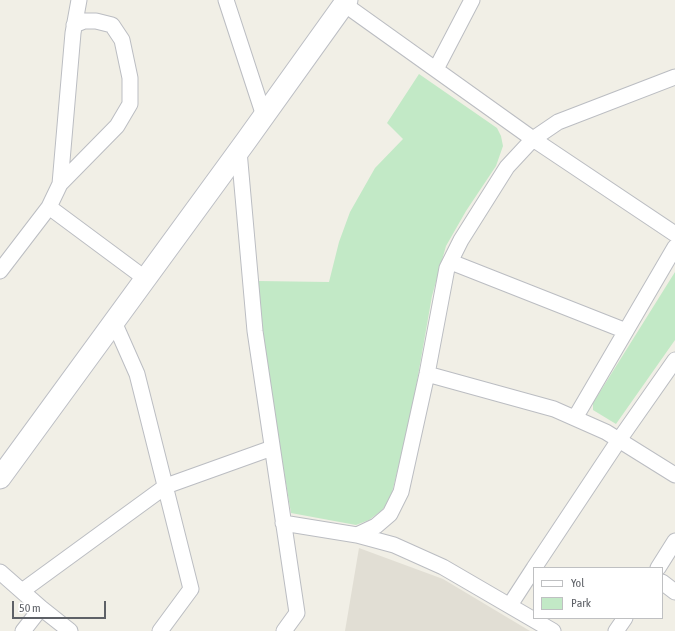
<!DOCTYPE html>
<html>
<head>
<meta charset="utf-8">
<style>
  body { margin:0 }
  #map { position:relative; width:675px; height:631px; overflow:hidden; background:#f1efe6; font-family:"Asap Condensed",sans-serif }
  canvas { display:block }
  .legend { position:absolute; left:533px; top:567px; width:130px; height:52px; box-sizing:border-box; background:#fff; border:1px solid #bfc0c2; margin:0; padding:5px 7px; list-style:none; font-size:12px; color:#5e6167 }
  .legend li { display:flex; align-items:center; gap:8px; height:20px }
  .legend b { width:20px; border:1px solid #bfc0c2 }
  .scale { position:absolute; left:12px; top:601px; width:94px; height:18px; box-sizing:border-box; border:2px solid #5e6167; border-top:0; padding-left:5px; font-size:12px; line-height:14px; white-space:nowrap; color:#5e6167; -webkit-text-stroke:3px #fff; paint-order:stroke }
</style>
</head>
<body>
<div id="map">
<canvas width="675" height="631"></canvas>
<ul class="legend">
<li><b style="height:5px;background:#fff"></b>Yol</li>
<li><b style="height:11px;background:#c2e9c6"></b>Park</li>
</ul>
<div class="scale">50 m</div>
</div>
<script>
const ctx = document.querySelector('canvas').getContext('2d');
ctx.lineJoin = 'round';
function fill(path, color) { ctx.fillStyle = color; ctx.fill(path, 'evenodd'); }
const poly = rows => new Path2D(rows.map(r => 'M' + r).join(''));
function strokePath(path, color, width, dash) { ctx.strokeStyle = color; ctx.lineWidth = width; ctx.lineCap = dash ? 'butt' : 'round'; ctx.setLineDash(dash || []); ctx.stroke(path); }
const education = poly([
  [359,548,443,579,530,631,345,631]
]);
const green = poly([
  [419,74,497,128,501,136,503,146,496,166,466,211,446,246,432,296,412,410,390,501,381,511,369,520,356,525,291,513,267,371,258,281,329,282,339,242,350,212,375,168,403,139,387,123],
  [675,272,675,340,616,424,593,410,593,403]
]);
const street = poly([
  [226,0,264,116],
  [344,4,533,139,675,234],
  [436,69,472,0],
  [239,151,255,331,297,613,284,631],
  [60,184,117,126,130,104,130,78,122,40,112,25,96,21,84,21,74,25],
  [49,207,146,279],
  [451,262,626,331],
  [0,271,49,207,60,184,73,33,79,0],
  [114,322,137,374,191,589,160,631],
  [427,374,554,409,606,432,675,475],
  [575,418,675,247],
  [283,523,357,535,376,526,390,514,401,492,427,374,447,268,461,240,507,167,533,139,558,122,675,77],
  [357,535,394,545,443,567,553,631],
  [534,568,619,440,675,360],
  [658,568,675,541],
  [0,572,41,608,70,631],
  [662,582,675,592],
  [22,591,166,486,272,448],
  [510,605,534,568],
  [23,631,41,608],
  [616,631,625,618]
]);
const secondary = poly([
  [0,478,246,141,347,0]
]);
fill(education, '#e1ded4');
fill(green, '#c2e9c6');
strokePath(street, '#bbbdc2', 17);
strokePath(secondary, '#bcbec4', 23);
strokePath(street, '#fff', 15);
strokePath(secondary, '#fff', 21);
</script>
</body>
</html>
